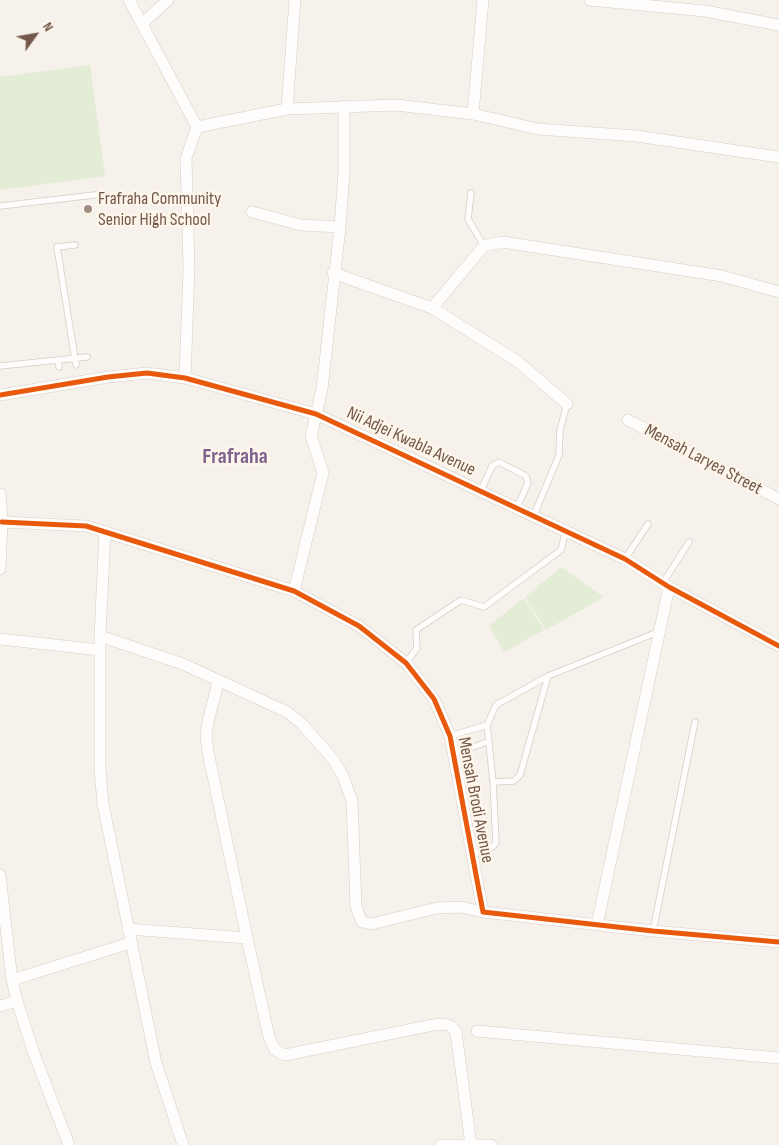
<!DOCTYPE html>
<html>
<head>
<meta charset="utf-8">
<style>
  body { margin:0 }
  #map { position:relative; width:779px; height:1145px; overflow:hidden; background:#f6f1ea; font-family:"Sofia Sans Condensed",sans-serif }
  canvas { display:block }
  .north { position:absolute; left:10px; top:10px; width:50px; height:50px; -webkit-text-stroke:4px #fef6eb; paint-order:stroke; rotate:58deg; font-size:14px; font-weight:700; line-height:20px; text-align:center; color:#73584b }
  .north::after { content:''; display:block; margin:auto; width:18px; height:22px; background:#73584b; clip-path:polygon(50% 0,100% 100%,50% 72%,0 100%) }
</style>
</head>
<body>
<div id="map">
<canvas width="779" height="1145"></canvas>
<div class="north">N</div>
</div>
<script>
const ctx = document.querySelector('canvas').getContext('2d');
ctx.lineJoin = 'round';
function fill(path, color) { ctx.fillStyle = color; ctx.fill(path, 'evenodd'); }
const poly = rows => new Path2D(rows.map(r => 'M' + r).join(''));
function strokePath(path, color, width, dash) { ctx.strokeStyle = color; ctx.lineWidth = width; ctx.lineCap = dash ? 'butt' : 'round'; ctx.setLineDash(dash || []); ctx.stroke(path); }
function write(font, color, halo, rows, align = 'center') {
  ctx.font = font + ' "Sofia Sans Condensed",sans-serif'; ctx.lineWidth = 5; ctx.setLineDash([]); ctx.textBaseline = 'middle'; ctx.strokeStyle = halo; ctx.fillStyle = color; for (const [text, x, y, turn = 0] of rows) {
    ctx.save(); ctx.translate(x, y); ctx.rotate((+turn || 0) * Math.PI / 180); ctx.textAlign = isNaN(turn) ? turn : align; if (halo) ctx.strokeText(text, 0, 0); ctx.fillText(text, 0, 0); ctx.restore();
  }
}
const green = poly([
  [90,65,105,176,0,190,0,77],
  [561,567,604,597,546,630,525,597],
  [524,598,544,630,504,652,489,626]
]);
const service = poly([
  [471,193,468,219,484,246],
  [0,206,103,194],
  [75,245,57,247,76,365],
  [58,360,59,367],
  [0,366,87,357],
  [481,490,492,466,499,462,526,476,528,483,517,507],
  [534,515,559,455,560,430,567,404],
  [625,559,648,524],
  [663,583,689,542],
  [406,663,417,648,416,630,461,600,484,607,561,550,566,530],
  [450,736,487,725,496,705,548,676,658,632],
  [453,754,487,742],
  [493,782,514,781,520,775,548,676],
  [472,854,491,848,496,843,493,782,487,725],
  [653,931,695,722]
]);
const minor = poly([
  [129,0,197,127],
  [590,0,705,11,779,25],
  [143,23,168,0],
  [287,109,295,0],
  [473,114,483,0],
  [252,212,301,225,340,227],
  [333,273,432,308,484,246,503,242,722,276,779,292],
  [432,308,517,361,567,404],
  [185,378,189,269,186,158,197,127,287,109,396,105,473,114,538,129,636,136,779,157],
  [0,395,108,377,147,373,185,378,316,414,625,559,669,587,779,646],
  [628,420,779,499],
  [0,494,2,522,0,569],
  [2,522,86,526,294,591,359,626,406,663,434,699,450,736,483,912,653,931,779,942],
  [105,531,100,636,100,769,103,804,156,1063,183,1145],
  [294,591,323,473,311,436,322,389,340,227,344,171,344,106],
  [100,636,183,664,287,712,301,723,333,759,343,776,352,801,356,907,362,922,371,924,437,908,461,907,483,912],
  [0,639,100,650],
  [218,682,208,722,206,736,208,752,247,938,269,1037,275,1050,285,1055,433,1025,444,1024,451,1026,456,1032,471,1145],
  [0,875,12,980,17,1001,33,1051,69,1145],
  [597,925,669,587],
  [128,929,247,938],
  [12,980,130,943],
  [0,1006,17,1001],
  [477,1031,779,1058],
  [441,1145,491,1145]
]);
const cycleway = poly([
  [0,395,108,377,147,373,185,378,316,414,625,559,669,587,779,646],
  [2,522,86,526,294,591,359,626,406,663,434,699,450,736,483,912,653,931,779,942]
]);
const markers = [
  [88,209,5,"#a18e83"]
];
const poiNames = [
  ["Frafraha Community",98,199],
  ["Senior High School",98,220]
];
const streetNames = [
  ["Nii Adjei Kwabla Avenue",411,442,25],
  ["Mensah Laryea Street",703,460,28],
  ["Mensah Brodi Avenue",475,800,79]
];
const districtNames = [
  ["Frafraha",235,457]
];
fill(green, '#e3ecd5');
strokePath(service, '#d5cec8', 7);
strokePath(minor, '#d5cec8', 12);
strokePath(service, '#fefdfc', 5.5);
strokePath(minor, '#fefdfc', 11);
strokePath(cycleway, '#e8590c', 5);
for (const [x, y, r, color] of markers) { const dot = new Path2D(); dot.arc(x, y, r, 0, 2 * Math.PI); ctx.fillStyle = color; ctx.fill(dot); strokePath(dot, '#fef6eb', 2); }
write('18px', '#73584b', '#fef6eb', poiNames, 'left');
write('18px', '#73584b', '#fef6eb', streetNames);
write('bold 22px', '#7e638f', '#fef6eb', districtNames);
</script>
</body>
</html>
